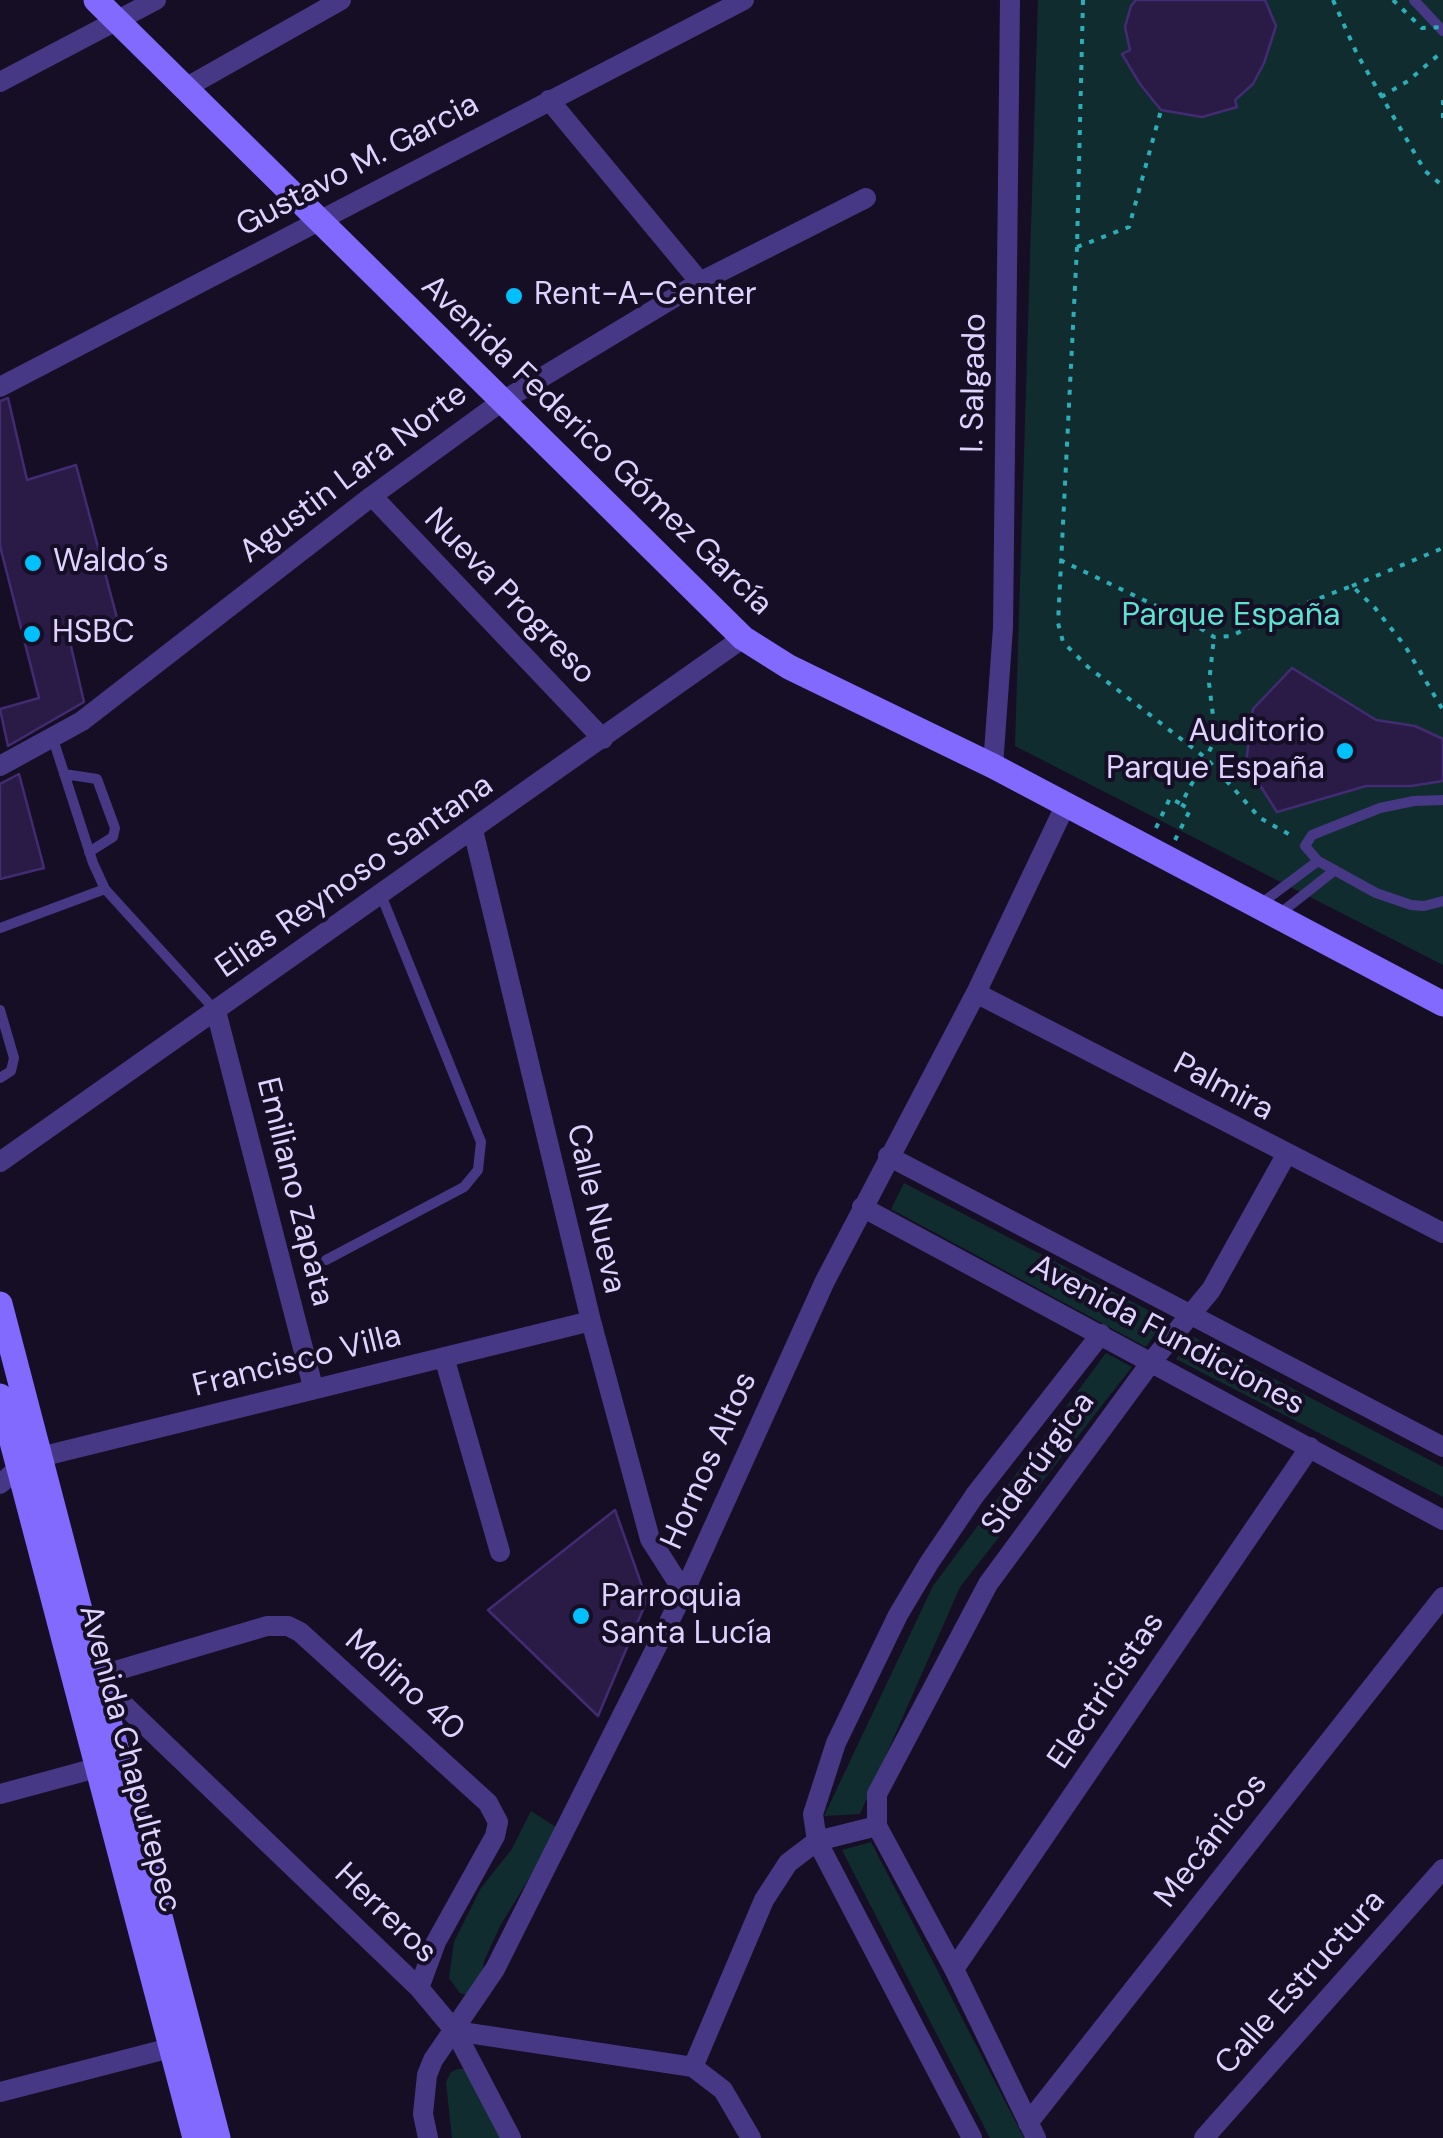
<!DOCTYPE html>
<html>
<head>
<meta charset="utf-8">
<style>
  body { margin:0 }
  canvas { display:block; background:#150e25 }
</style>
</head>
<body>
<canvas width="1443" height="2138"></canvas>
<script>
const ctx = document.querySelector('canvas').getContext('2d');
ctx.lineJoin = 'round';
function fill(path, color) { ctx.fillStyle = color; ctx.fill(path, 'evenodd'); }
const poly = rows => new Path2D(rows.map(r => 'M' + r).join(''));
function strokePath(path, color, width, dash) { ctx.strokeStyle = color; ctx.lineWidth = width; ctx.lineCap = dash ? 'butt' : 'round'; ctx.setLineDash(dash || []); ctx.stroke(path); }
function write(font, color, halo, rows, align = 'center') {
  ctx.font = font + ' "DM Sans",sans-serif'; ctx.lineWidth = 8; ctx.setLineDash([]); ctx.textBaseline = 'middle'; ctx.strokeStyle = halo; ctx.fillStyle = color; for (const [text, x, y, turn = 0] of rows) {
    ctx.save(); ctx.translate(x, y); ctx.rotate((+turn || 0) * Math.PI / 180); ctx.textAlign = isNaN(turn) ? turn : align; if (halo) ctx.strokeText(text, 0, 0); ctx.fillText(text, 0, 0); ctx.restore();
  }
}
const green = poly([
  [1038,0,1443,0,1443,965,1015,746],
  [904,1183,1165,1319,1146,1347,891,1209],
  [1192,1336,1443,1467,1443,1497,1176,1359],
  [1106,1353,1132,1367,960,1587,860,1814,824,1816,933,1586],
  [531,1811,559,1829,500,1926,484,1961,480,1988,468,1995,460,1993,449,1978,454,1942,481,1888,512,1849],
  [871,1842,1024,2138,990,2138,842,1850],
  [458,2069,466,2069,507,2138,452,2138,446,2082,451,2072]
]);
const building = poly([
  [1136,0,1265,0,1276,26,1264,63,1253,84,1235,100,1237,107,1202,117,1161,110,1140,84,1122,54,1130,50,1125,27,1131,6,1136,0],
  [8,398,27,480,76,465,120,629,70,642,84,702,8,746,0,709,39,698,0,546,0,401,8,398],
  [1292,668,1376,720,1415,726,1443,739,1443,781,1411,786,1366,786,1277,812,1246,763,1253,709,1292,668],
  [19,774,44,868,0,879,0,784,19,774],
  [615,1510,647,1600,598,1716,488,1610,615,1510]
]);
const path = poly([
  [1083,0,1077,247,1058,623,1063,642,1088,667,1207,759,1260,818,1292,836],
  [1333,0,1357,54,1425,171,1443,186],
  [1381,97,1408,81,1443,51],
  [1443,100,1443,123],
  [1077,247,1129,227,1161,110],
  [1060,560,1192,623,1214,637,1231,636,1277,614,1352,586,1375,608,1405,646,1443,710],
  [1352,586,1443,548],
  [1156,828,1170,798,1181,804],
  [1175,840,1190,810,1181,804,1213,744,1215,732,1209,683,1214,637]
]);
const lane = poly([
  [1414,0,1443,31],
  [64,774,97,779,115,828,113,837,89,852],
  [1443,800,1414,801,1380,808,1312,835,1305,846,1318,861,1376,893,1411,905,1424,906,1443,901],
  [105,889,215,1010],
  [1259,905,1318,861],
  [1278,915,1335,870],
  [0,928,105,889,93,863,53,739],
  [0,1010,14,1058,11,1071,0,1078],
  [326,1260,464,1187,478,1170,481,1142,381,895]
]);
const street = poly([
  [0,82,156,0],
  [187,87,341,0],
  [549,100,700,282],
  [0,387,744,0],
  [372,496,603,739],
  [0,766,82,721,372,496,501,402,700,282,866,198],
  [993,766,1003,628,1010,0],
  [473,830,591,1321,650,1539,684,1592],
  [976,993,1443,1233],
  [216,1011,313,1387],
  [888,1156,1443,1447],
  [0,1162,743,638],
  [862,1207,1443,1520],
  [444,1357,500,1552],
  [0,1484,20,1467,40,1457,591,1321],
  [96,1678,419,1988,455,2031,693,2067,723,2090,751,2138],
  [88,1679,267,1626,288,1626,300,1632,488,1803,498,1822,495,1836,436,1942,419,1988],
  [0,1794,111,1764],
  [954,1969,1310,1447],
  [455,2031,511,2138],
  [693,2067,764,1900,788,1863,817,1841,877,1826],
  [0,2092,182,2045],
  [1028,2123,1443,1597],
  [428,2138,423,2114,427,2075,433,2060,495,1969,684,1592,825,1281,976,993,1066,804],
  [972,2138,817,1841,813,1814,836,1743,898,1615,929,1563,975,1495,1101,1334],
  [1036,2138,954,1969,877,1826,877,1794,988,1584,1152,1361,1211,1290,1286,1155],
  [1204,2138,1443,1869]
]);
const secondary = poly([
  [96,0,743,638,789,667,993,766,1443,1004],
  [0,1304,218,2138],
  [0,1396,195,2138]
]);
const pathBridge = poly([
  [1393,0,1422,28,1443,27]
]);
const markers = [
  [514,296,10,"#00c1fd"],
  [33,563,10,"#00c1fd"],
  [32,634,10,"#00c1fd"],
  [1345,751,10,"#00c1fd"],
  [581,1616,10,"#00c1fd"]
];
const streetNames = [
  ["Gustavo M. Garcia",358,166,-28],
  ["I. Salgado",975,383,-89],
  ["Avenida Federico Gómez García",596,446,44],
  ["Agustin Lara Norte",354,474,-37],
  ["Nueva Progreso",509,597,46],
  ["Elias Reynoso Santana",355,877,-35],
  ["Palmira",1223,1088,28],
  ["Emiliano Zapata",294,1192,76],
  ["Calle Nueva",595,1209,77],
  ["Avenida Fundiciones",1167,1336,28],
  ["Francisco Villa",297,1362,-14],
  ["Hornos Altos",710,1461,-66],
  ["Siderúrgica",1039,1464,-54],
  ["Molino 40",404,1686,42],
  ["Electricistas",1107,1691,-56],
  ["Avenida Chapultepec",129,1759,75],
  ["Mecánicos",1212,1841,-52],
  ["Herreros",385,1914,44],
  ["Calle Estructura",1301,1983,-48]
];
const poiNames = [
  ["Rent-A-Center",534,296],
  ["Waldo´s",53,563],
  ["HSBC",52,634],
  ["Auditorio",1325,733,"right"],
  ["Parque España",1325,770,"right"],
  ["Parroquia",601,1598],
  ["Santa Lucía",601,1635]
];
const parkNames = [
  ["Parque España",1231,617]
];
fill(green, '#112c2f');
fill(building, '#291a46');
strokePath(building, '#432b73', 2.5);
strokePath(path, '#2caeb9', 4, [5, 8]);
strokePath(lane, '#463885', 10);
strokePath(street, '#463885', 20);
strokePath(secondary, '#8269ff', 25);
strokePath(pathBridge, '#2caeb9', 4, [5, 8]);
for (const [x, y, r, color] of markers) { const dot = new Path2D(); dot.arc(x, y, r, 0, 2 * Math.PI); ctx.fillStyle = color; ctx.fill(dot); strokePath(dot, '#150e25', 4); }
write('32px', '#ded2ff', '#150e25', streetNames);
write('32px', '#ded2ff', '#150e25', poiNames, 'left');
write('32px', '#5be2d3', '#150e25', parkNames);
</script>
</body>
</html>
